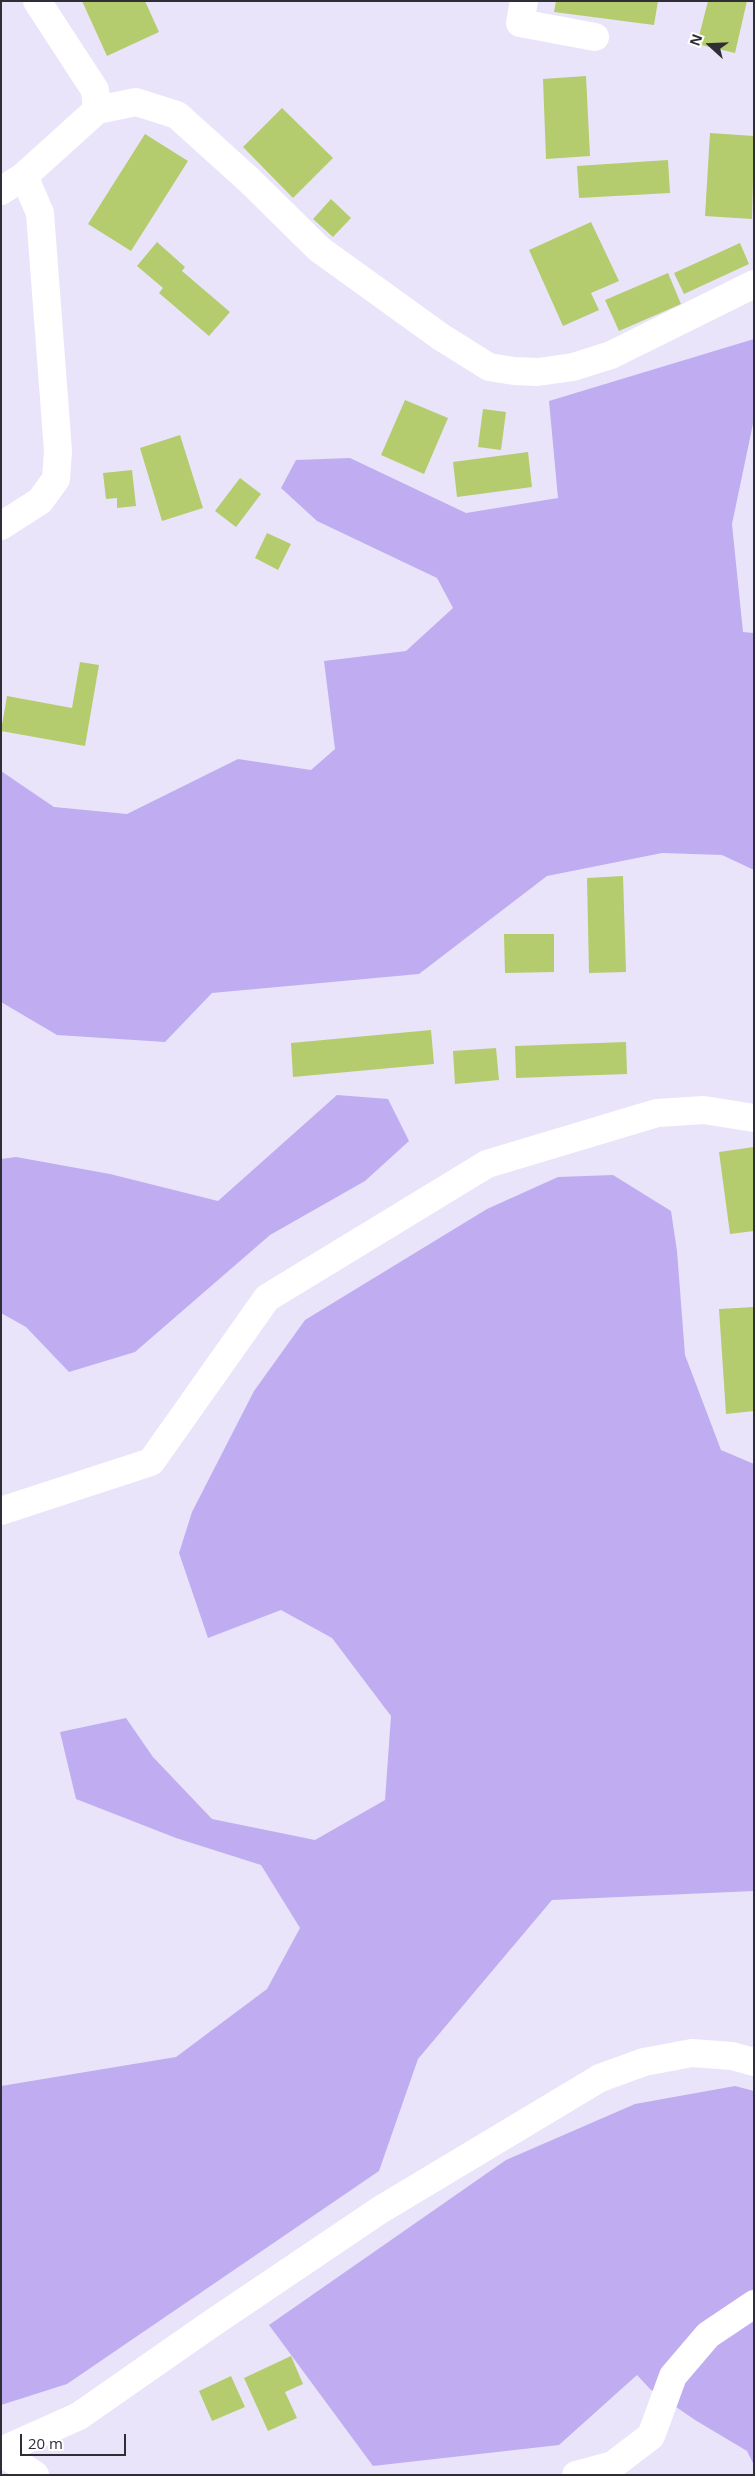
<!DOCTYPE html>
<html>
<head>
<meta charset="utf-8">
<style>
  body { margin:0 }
  #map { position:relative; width:755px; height:2476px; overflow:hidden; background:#e9e4fa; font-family:"Open Sans",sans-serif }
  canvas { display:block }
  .frame { position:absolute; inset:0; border:2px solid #2f2d35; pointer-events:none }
  .north { position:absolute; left:685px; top:20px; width:50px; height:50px; -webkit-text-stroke:4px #fff; paint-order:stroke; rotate:290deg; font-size:14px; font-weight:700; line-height:20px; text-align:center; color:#2f2d35 }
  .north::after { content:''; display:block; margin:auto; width:18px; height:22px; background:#2f2d35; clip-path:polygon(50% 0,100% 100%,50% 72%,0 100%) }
  .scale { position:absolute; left:20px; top:2434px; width:106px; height:22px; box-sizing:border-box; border:2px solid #2f2d35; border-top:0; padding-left:6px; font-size:15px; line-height:18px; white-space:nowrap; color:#2f2d35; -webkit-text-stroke:4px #fff; paint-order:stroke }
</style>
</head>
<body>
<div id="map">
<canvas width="755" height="2476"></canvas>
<div class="frame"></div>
<div class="north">N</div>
<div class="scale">20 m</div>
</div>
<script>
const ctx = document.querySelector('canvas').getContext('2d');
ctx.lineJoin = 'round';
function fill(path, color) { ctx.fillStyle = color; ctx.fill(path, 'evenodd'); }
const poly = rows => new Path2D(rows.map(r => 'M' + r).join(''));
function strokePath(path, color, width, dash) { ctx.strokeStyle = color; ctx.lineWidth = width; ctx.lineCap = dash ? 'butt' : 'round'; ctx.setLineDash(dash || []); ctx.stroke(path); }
const green = poly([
  [754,339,754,419,732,524,743,632,754,633,754,870,722,855,662,853,547,876,419,974,212,993,165,1042,57,1035,1,1002,1,771,54,807,127,814,238,759,311,770,335,749,324,661,406,651,453,608,437,578,317,521,281,488,296,460,350,458,466,513,558,498,549,401],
  [337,1095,388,1099,409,1141,365,1181,270,1235,135,1352,69,1372,26,1327,1,1313,1,1159,16,1157,110,1174,218,1201],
  [613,1175,671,1211,677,1251,685,1355,721,1450,754,1464,754,1891,552,1900,418,2059,379,2171,67,2384,1,2405,1,2086,176,2057,267,1989,300,1928,261,1865,176,1838,76,1799,60,1732,126,1718,153,1757,212,1819,315,1840,385,1800,391,1716,332,1638,281,1610,208,1638,179,1553,192,1512,254,1391,305,1320,487,1209,558,1177],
  [735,2086,754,2091,754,2465,747,2451,695,2420,650,2389,637,2375,559,2445,373,2466,269,2325,506,2160,635,2104]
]);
const building = poly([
  [82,1,145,1,159,32,107,56],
  [556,1,658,1,654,25,554,12],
  [708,1,747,1,735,53,697,44],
  [586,76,590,156,546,159,543,79],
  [282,108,333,158,293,198,243,147],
  [710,133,754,136,752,219,705,216],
  [145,134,188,161,131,251,88,224],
  [668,160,670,193,579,198,577,166],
  [331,199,351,218,333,237,313,219],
  [591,222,619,281,591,293,599,310,563,326,529,250],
  [157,242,185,267,182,271,230,312,209,336,159,293,163,288,137,266],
  [740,243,749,264,684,294,674,273],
  [668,273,681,304,619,331,605,300],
  [405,400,448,418,424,474,381,455],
  [483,409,506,412,501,450,478,447],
  [180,435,203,508,162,521,140,448],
  [528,452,532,487,457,497,453,462],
  [132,470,136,506,117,508,117,498,106,499,103,473],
  [240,478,261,494,236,527,215,511],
  [267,533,291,544,278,570,255,558],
  [80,662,99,665,85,746,1,731,7,696,72,708],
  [623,876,626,972,589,973,587,878],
  [504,934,554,934,554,972,505,973],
  [431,1030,434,1064,293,1077,291,1043],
  [626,1042,627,1074,516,1078,515,1046],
  [496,1048,499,1080,455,1084,453,1051],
  [754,1147,754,1231,730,1234,719,1152],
  [754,1307,754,1411,726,1414,719,1309],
  [291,2356,303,2384,285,2392,297,2418,268,2431,244,2378],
  [231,2376,245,2407,212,2421,199,2391]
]);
const minor = poly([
  [37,1,95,90,97,110],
  [524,1,520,23,595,37],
  [1,191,24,176,97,110,136,102,177,115,249,180,319,249,441,337,489,367,514,371,538,372,573,367,611,355,754,284],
  [1,526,40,501,56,479,58,451,40,213,24,176],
  [1,1511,151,1462,267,1298,487,1164,657,1113,704,1110,754,1118],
  [1,2451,79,2416,211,2324,380,2210,600,2078,644,2062,692,2053,732,2056,754,2062],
  [1,2452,35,2475],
  [576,2475,613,2465,651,2436,673,2376,708,2335,754,2304]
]);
fill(green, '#c0adf1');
fill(building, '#b4cc6d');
strokePath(minor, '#fff', 28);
</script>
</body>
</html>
